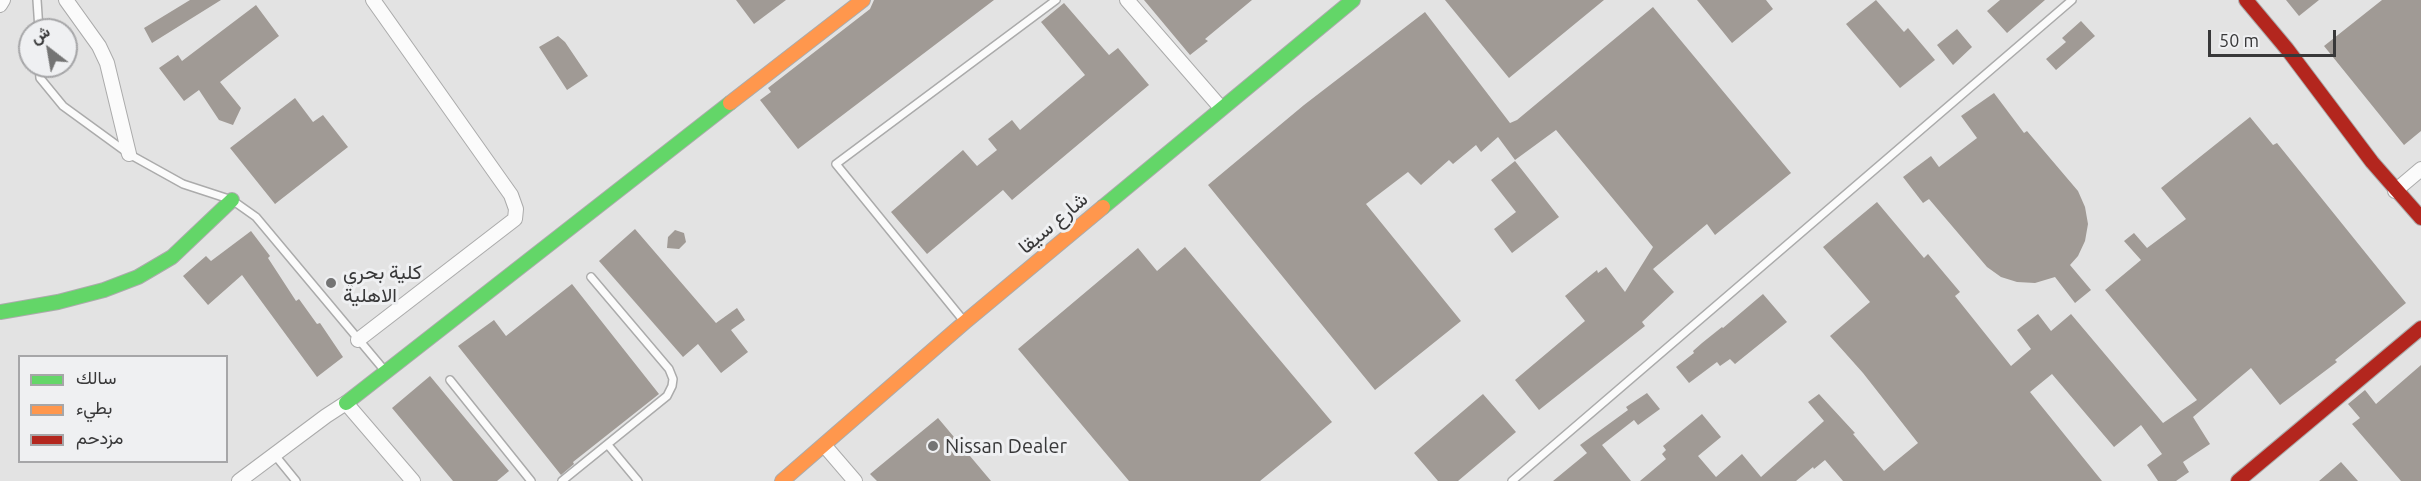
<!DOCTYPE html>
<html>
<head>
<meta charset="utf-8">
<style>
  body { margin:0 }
  #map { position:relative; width:2421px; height:481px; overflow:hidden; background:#e3e3e3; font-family:Ubuntu,Vazirmatn,sans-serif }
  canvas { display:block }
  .legend { position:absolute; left:18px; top:355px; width:210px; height:108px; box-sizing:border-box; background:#eff0f2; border:2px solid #a6a6a8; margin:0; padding:8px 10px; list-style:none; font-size:18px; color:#383839 }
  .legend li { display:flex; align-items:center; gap:12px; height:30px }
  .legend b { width:30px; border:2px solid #a6a6a8 }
  .north { position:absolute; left:18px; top:18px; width:60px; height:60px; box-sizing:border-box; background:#eff0f2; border:2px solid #a6a6a8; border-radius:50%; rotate:329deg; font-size:16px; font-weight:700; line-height:24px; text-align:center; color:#383839 }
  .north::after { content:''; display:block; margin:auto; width:21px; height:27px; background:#747474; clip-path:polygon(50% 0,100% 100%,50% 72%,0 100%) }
  .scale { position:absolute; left:2208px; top:30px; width:128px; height:27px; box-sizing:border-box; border:3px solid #383839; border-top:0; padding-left:8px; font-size:18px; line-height:21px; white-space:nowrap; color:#383839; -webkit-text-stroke:4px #eff0f2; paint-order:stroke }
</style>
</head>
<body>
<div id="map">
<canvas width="2421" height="481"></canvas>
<ul class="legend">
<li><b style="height:8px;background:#63d668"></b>سالك</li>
<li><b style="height:8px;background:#ff974d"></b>بطيء</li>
<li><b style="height:8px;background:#b3261e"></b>مزدحم</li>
</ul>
<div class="north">ش</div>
<div class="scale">50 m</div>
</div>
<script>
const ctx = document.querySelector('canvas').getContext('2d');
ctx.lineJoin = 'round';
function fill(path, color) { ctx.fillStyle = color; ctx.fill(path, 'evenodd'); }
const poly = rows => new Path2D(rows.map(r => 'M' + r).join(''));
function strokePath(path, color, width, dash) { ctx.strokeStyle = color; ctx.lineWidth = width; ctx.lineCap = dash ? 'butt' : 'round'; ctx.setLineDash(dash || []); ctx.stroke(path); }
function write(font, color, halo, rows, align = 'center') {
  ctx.font = font + ' Ubuntu,Vazirmatn,sans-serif'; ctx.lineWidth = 6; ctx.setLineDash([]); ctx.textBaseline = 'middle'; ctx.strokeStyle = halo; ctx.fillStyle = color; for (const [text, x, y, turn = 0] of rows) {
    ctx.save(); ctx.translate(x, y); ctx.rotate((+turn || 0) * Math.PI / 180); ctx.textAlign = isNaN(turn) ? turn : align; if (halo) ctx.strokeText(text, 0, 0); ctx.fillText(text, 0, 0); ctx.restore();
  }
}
const building = poly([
  [190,0,221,0,152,43,144,28],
  [736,0,786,0,754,24],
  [874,0,994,0,798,149,760,100,771,92,768,88,870,9],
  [1144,0,1252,0,1205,39,1208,41,1190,55],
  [1445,0,1604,0,1509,78],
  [1697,0,1766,0,1773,9,1732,43],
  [1876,0,1904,32,1908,28,1935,60,1900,88,1846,24],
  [2000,0,2045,0,2007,33,1987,11],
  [2286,0,2319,0,2299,16],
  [2382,0,2421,0,2421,131,2404,145,2324,46],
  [1064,3,1109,55,1118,48,1149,85,1012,200,1003,190,927,254,891,212,963,150,977,166,997,150,988,139,1012,120,1020,130,1085,75,1041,22],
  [256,5,279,36,220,82,241,108,233,125,219,120,199,90,184,101,159,68,178,55,182,61],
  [1653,7,1791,173,1715,235,1707,224,1653,269,1674,292,1642,322,1645,326,1539,410,1515,380,1585,321,1565,296,1597,270,1598,273,1606,267,1625,292,1653,247,1556,130,1515,160,1498,137,1481,152,1476,145,1453,164,1449,160,1421,185,1408,172,1366,204,1461,321,1375,390,1208,185,1304,105,1425,12,1510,123,1517,120],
  [2081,21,2095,36,2056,70,2046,59,2066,42,2062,38],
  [1957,29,1972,47,1953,65,1937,45],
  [558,36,565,42,588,76,567,90,539,47],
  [1994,93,2024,133,2027,131,2078,191,2085,207,2088,224,2085,241,2078,256,2070,265,2091,290,2075,303,2055,277,2035,283,2017,282,2001,277,1987,267,1929,199,1923,203,1903,177,1931,156,1939,167,1977,138,1961,116],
  [295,98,313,122,323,115,348,147,275,204,230,148],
  [2250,117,2273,145,2277,143,2406,303,2335,360,2337,362,2280,405,2251,368,2193,417,2210,444,2183,462,2189,472,2176,481,2158,481,2147,465,2162,454,2141,425,2114,447,2052,374,2030,392,2102,481,1843,481,1825,460,1814,469,1813,467,1796,481,1640,481,1666,459,1662,454,1666,450,1663,446,1702,414,1721,437,1698,456,1716,477,1742,454,1761,477,1824,421,1808,402,1819,394,1855,433,1853,434,1884,471,1918,443,1863,373,1830,336,1870,302,1823,247,1877,202,1924,258,1928,254,1960,292,1955,296,2011,366,2031,349,2017,330,2038,314,2051,331,2071,314,2163,423,2197,400,2105,290,2141,260,2124,241,2134,233,2147,248,2186,219,2161,188],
  [1515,161,1559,217,1512,253,1494,229,1516,212,1491,180],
  [635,229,716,323,737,308,745,320,731,330,748,352,721,373,698,344,683,357,599,261],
  [675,230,684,233,686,242,679,249,667,248,668,237],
  [251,231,270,256,268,258,296,301,299,299,317,324,320,323,343,357,317,377,242,275,208,305,183,276,206,256,211,261],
  [1185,247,1332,422,1260,481,1129,481,1018,349,1138,248,1157,271],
  [572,284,659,394,573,462,574,464,561,475,458,346,494,320,506,336],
  [1763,294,1787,322,1735,364,1730,359,1720,366,1717,362,1689,383,1676,367,1694,353,1693,351,1702,343,1722,327,1723,328],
  [2421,365,2421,481,2401,481,2352,424,2360,418,2348,404,2365,390,2376,404],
  [430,376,509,471,497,481,453,481,392,408],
  [1647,393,1660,409,1638,425,1634,420,1602,445,1631,481,1553,481,1587,453,1580,445,1628,410,1626,407],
  [1483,394,1516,432,1458,481,1438,481,1414,453],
  [938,418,991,481,877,481,870,474],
  [2341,462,2358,481,2319,481]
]);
const lane = poly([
  [37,0,39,30],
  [39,66,40,78,63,106,129,154,183,184,232,200,256,217,385,371],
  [963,320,836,164,1056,0],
  [450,380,531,481],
  [608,445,638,481],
  [274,454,296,481],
  [562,481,667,396,672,386,673,379,669,369,591,277],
  [1512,481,2072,0]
]);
const street = poly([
  [66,0,99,46,107,63,129,154],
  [1127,0,1221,108],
  [0,5,3,0],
  [2395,191,2421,169],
  [358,340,515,219,516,209,511,195,373,0],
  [824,445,855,481],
  [239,481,326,416,346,403,413,481]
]);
const fast = poly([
  [1103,207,1353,0],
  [0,312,58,302,104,290,138,277,172,257,232,200],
  [346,403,730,103]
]);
const slow = poly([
  [730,103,863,0],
  [782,481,965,322,1103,207]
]);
const jam = poly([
  [2246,0,2287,49,2372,162,2421,218],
  [2238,481,2421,328]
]);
const markers = [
  [331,283,6,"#747474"],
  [933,446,6,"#747474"]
];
const streetNames = [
  ["شارع سيقا",1053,223,-40]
];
const poiNames = [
  ["كلية بحري",343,272],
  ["الاهلية",343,295],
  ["Nissan Dealer",945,446]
];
fill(building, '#a09a95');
strokePath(lane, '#ababab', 10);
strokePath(street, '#ababab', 16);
strokePath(fast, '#ababab', 16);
strokePath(slow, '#ababab', 16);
strokePath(jam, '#ababab', 16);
strokePath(lane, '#fbfbfb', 7);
strokePath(street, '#fbfbfb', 14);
strokePath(fast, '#63d668', 14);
strokePath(slow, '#ff974d', 14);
strokePath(jam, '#b3261e', 14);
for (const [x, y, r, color] of markers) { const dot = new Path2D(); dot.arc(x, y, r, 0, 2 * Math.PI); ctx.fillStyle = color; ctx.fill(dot); strokePath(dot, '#eff0f2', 2); }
write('20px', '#383839', '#eff0f2', streetNames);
write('20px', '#383839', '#eff0f2', poiNames, 'left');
</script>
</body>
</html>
